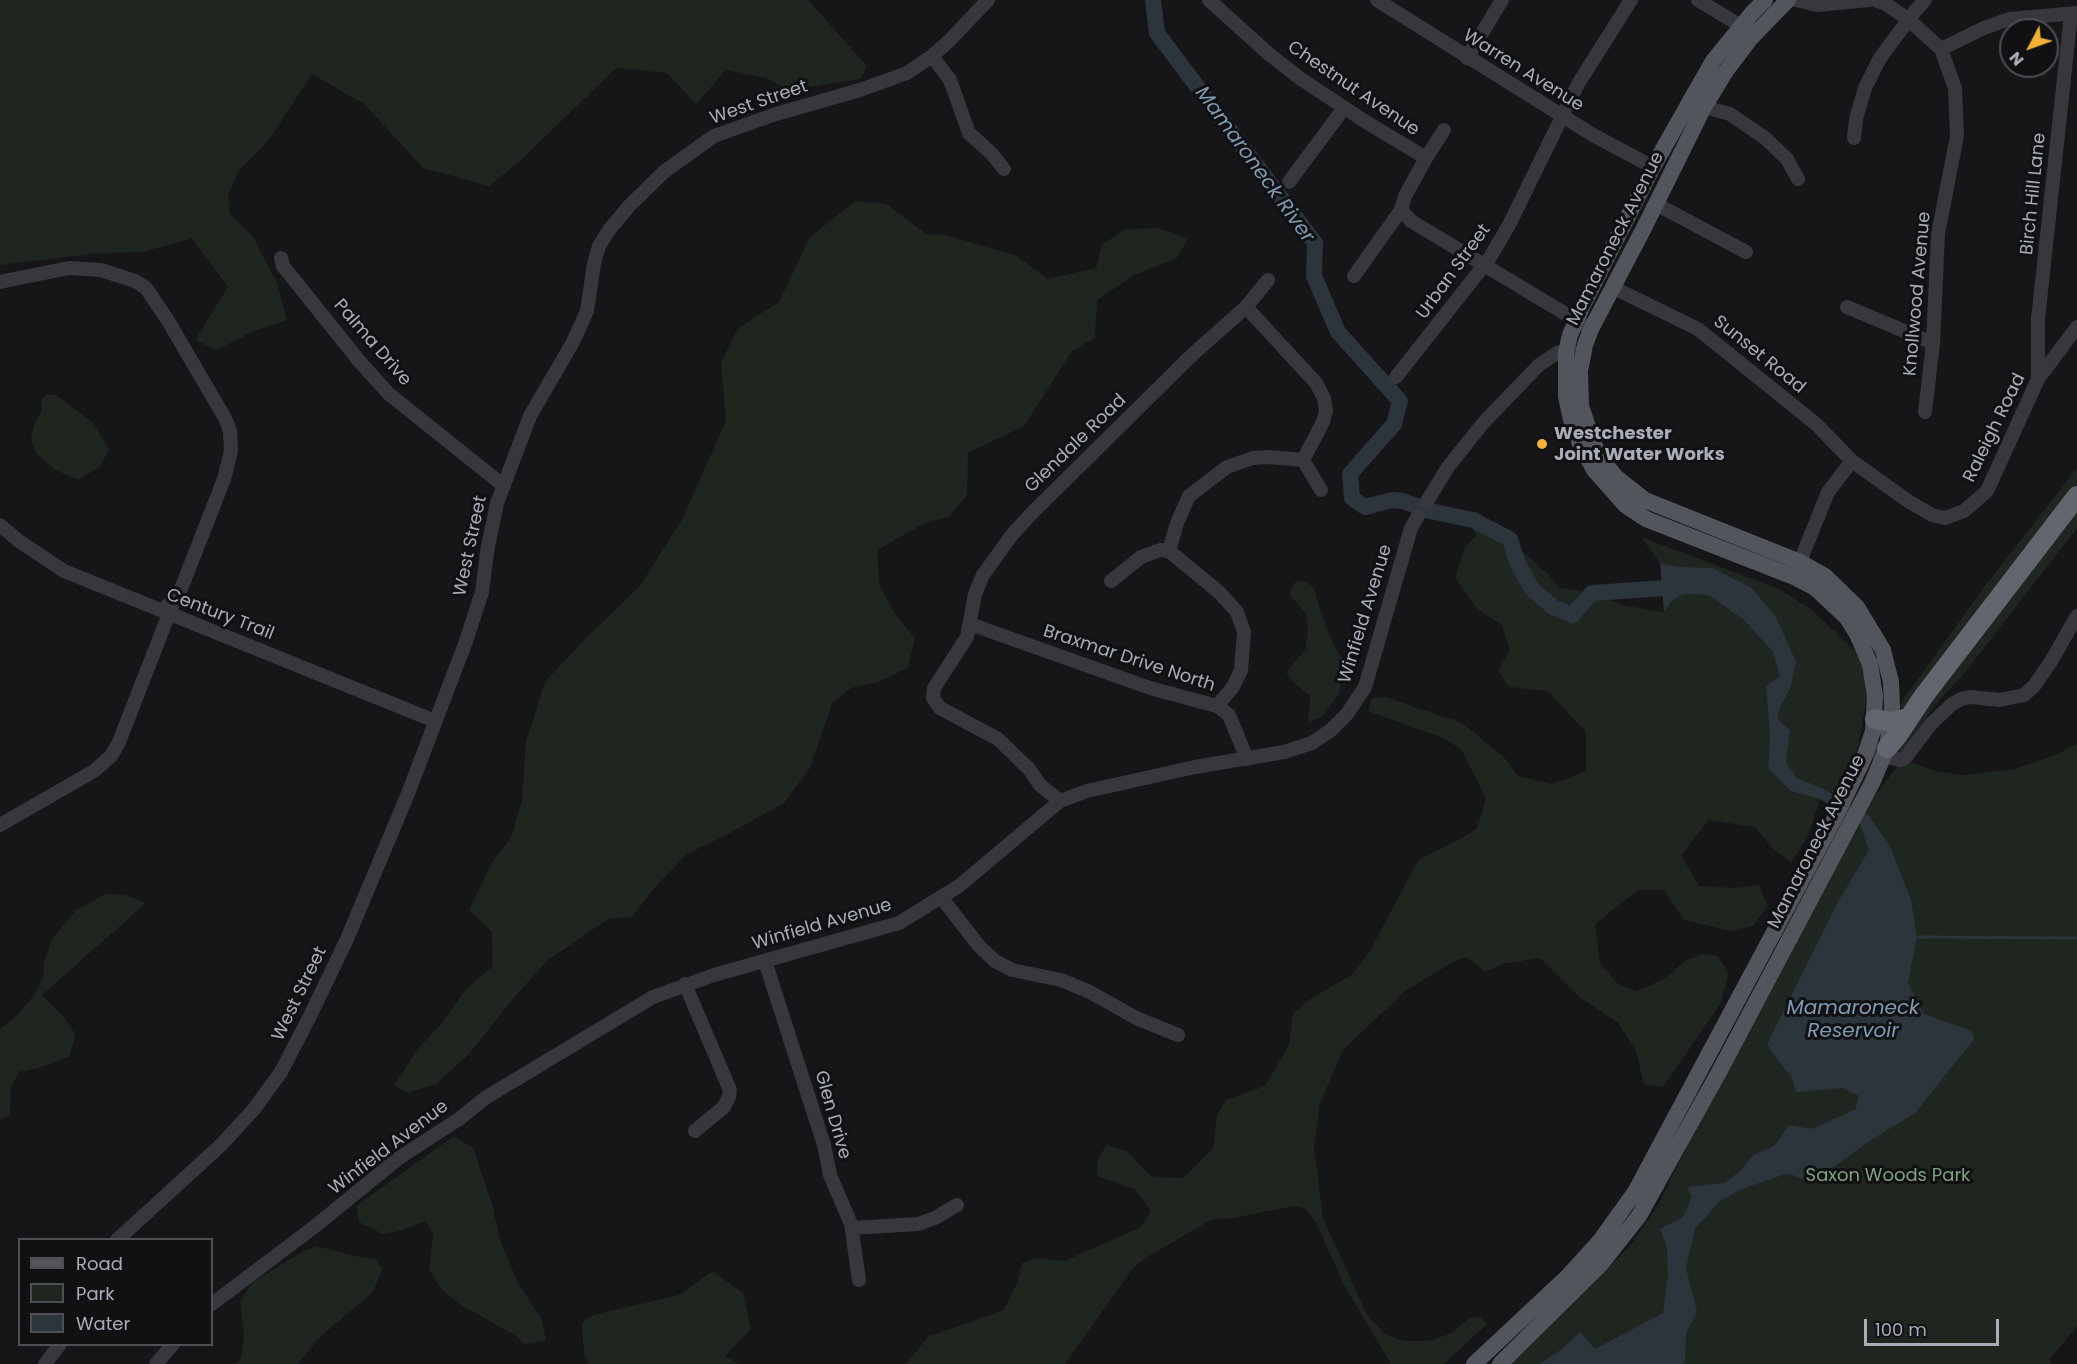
<!DOCTYPE html>
<html>
<head>
<meta charset="utf-8">
<style>
  body { margin:0 }
  #map { position:relative; width:2077px; height:1364px; overflow:hidden; background:#161618; font-family:Poppins,sans-serif }
  canvas { display:block }
  .legend { position:absolute; left:18px; top:1238px; width:195px; height:108px; box-sizing:border-box; background:#111113; border:2px solid #4d4f55; margin:0; padding:8px 10px; list-style:none; font-size:18px; color:#a8adb8 }
  .legend li { display:flex; align-items:center; gap:12px; height:30px }
  .legend b { width:30px; border:2px solid #4d4f55 }
  .north { position:absolute; left:1999px; top:18px; width:60px; height:60px; box-sizing:border-box; background:#111113; border:2px solid #4d4f55; border-radius:50%; rotate:229deg; font-size:16px; font-weight:700; line-height:24px; text-align:center; color:#a8adb8 }
  .north::after { content:''; display:block; margin:auto; width:21px; height:27px; background:#f2b134; clip-path:polygon(50% 0,100% 100%,50% 72%,0 100%) }
  .scale { position:absolute; left:1864px; top:1319px; width:135px; height:27px; box-sizing:border-box; border:3px solid #a8adb8; border-top:0; padding-left:8px; font-size:18px; line-height:21px; white-space:nowrap; color:#a8adb8; -webkit-text-stroke:4px #111113; paint-order:stroke }
</style>
</head>
<body>
<div id="map">
<canvas width="2077" height="1364"></canvas>
<ul class="legend">
<li><b style="height:8px;background:#53555c"></b>Road</li>
<li><b style="height:16px;background:#1e261f"></b>Park</li>
<li><b style="height:16px;background:#2c353c"></b>Water</li>
</ul>
<div class="north">N</div>
<div class="scale">100 m</div>
</div>
<script>
const ctx = document.querySelector('canvas').getContext('2d');
ctx.lineJoin = 'round';
function fill(path, color) { ctx.fillStyle = color; ctx.fill(path, 'evenodd'); }
const poly = rows => new Path2D(rows.map(r => 'M' + r).join(''));
function strokePath(path, color, width, dash) { ctx.strokeStyle = color; ctx.lineWidth = width; ctx.lineCap = dash ? 'butt' : 'round'; ctx.setLineDash(dash || []); ctx.stroke(path); }
function write(font, color, halo, rows, align = 'center') {
  ctx.font = font + ' Poppins,sans-serif'; ctx.lineWidth = 6; ctx.setLineDash([]); ctx.textBaseline = 'middle'; ctx.strokeStyle = halo; ctx.fillStyle = color; for (const [text, x, y, turn = 0] of rows) {
    ctx.save(); ctx.translate(x, y); ctx.rotate((+turn || 0) * Math.PI / 180); ctx.textAlign = isNaN(turn) ? turn : align; if (halo) ctx.strokeText(text, 0, 0); ctx.fillText(text, 0, 0); ctx.restore();
  }
}
const green = poly([
  [0,0,808,0,867,66,860,79,787,90,766,78,726,70,696,104,667,73,616,68,518,163,489,186,423,168,364,104,312,74,269,140,239,170,228,195,230,214,253,237,277,283,287,320,254,331,217,350,195,340,228,287,192,238,143,252,100,253,0,265],
  [855,201,886,204,926,234,946,235,1017,256,1047,279,1096,268,1102,245,1125,229,1158,228,1188,239,1176,259,1136,274,1097,300,1095,338,1072,351,1024,426,968,453,967,495,949,517,927,522,877,550,880,587,895,614,915,638,908,668,878,682,851,688,832,703,810,768,784,803,728,834,687,854,655,887,632,917,608,919,548,960,516,995,469,1054,436,1084,407,1093,394,1085,418,1049,442,1023,466,989,493,966,492,932,469,910,493,861,511,838,522,801,526,741,545,682,586,638,639,587,683,518,726,420,721,363,738,328,779,302,810,237],
  [47,394,56,395,94,424,109,450,100,466,79,480,55,470,36,453,31,440,34,425,42,410,41,400],
  [2077,468,2077,484,1906,710,1902,712,1900,709,1902,701,1985,586],
  [1467,511,1478,512,1548,574,1559,588,1582,591,1627,606,1664,612,1673,600,1684,594,1708,595,1744,620,1773,652,1781,676,1770,736,1768,768,1790,791,1820,799,1808,836,1791,863,1773,849,1755,827,1709,820,1681,855,1699,886,1736,888,1759,885,1768,906,1753,926,1730,931,1684,920,1664,890,1638,890,1595,924,1600,963,1618,984,1637,991,1666,978,1686,960,1703,954,1717,956,1729,972,1721,1003,1663,1087,1644,1085,1636,1051,1618,1023,1579,997,1540,958,1502,964,1485,972,1467,957,1453,962,1404,992,1343,1050,1320,1103,1314,1147,1323,1218,1366,1313,1385,1334,1404,1341,1429,1341,1452,1333,1469,1318,1482,1317,1487,1324,1444,1364,1391,1364,1344,1285,1316,1222,1304,1208,1294,1206,1233,1218,1213,1219,1147,1257,1133,1268,1065,1364,906,1364,928,1337,1004,1310,1018,1281,1022,1263,1036,1258,1064,1261,1140,1228,1151,1211,1134,1189,1097,1176,1098,1158,1107,1145,1127,1151,1151,1177,1183,1178,1213,1149,1217,1115,1226,1100,1265,1086,1289,1045,1293,1013,1313,997,1352,975,1370,951,1419,859,1447,846,1477,829,1486,798,1461,749,1443,738,1368,711,1372,698,1385,697,1462,723,1504,757,1518,776,1552,784,1586,771,1586,732,1548,691,1509,687,1498,671,1510,649,1502,625,1477,609,1455,577,1465,547,1476,536],
  [2077,511,2077,528,1967,670,1936,704,1903,751,1897,754,1896,752,1949,677],
  [1641,537,1779,589,1811,609,1858,654,1870,682,1855,763,1845,783,1834,794,1797,778,1786,762,1790,730,1778,719,1779,710,1791,687,1796,661,1776,617,1752,588,1660,563],
  [1296,581,1308,582,1315,590,1320,611,1335,648,1345,662,1339,694,1323,716,1308,723,1310,696,1292,681,1286,672,1305,650,1308,631,1306,614,1289,594],
  [2077,744,2077,1326,2050,1359,2050,1364,1510,1364,1630,1246,1658,1205,1697,1126,1807,920,1860,824,1861,826,1863,812,1898,765,1909,761,1935,771,1963,775,2015,769,2055,755],
  [106,894,126,895,146,903,42,995,63,1016,75,1033,70,1056,39,1068,19,1072,11,1087,10,1115,0,1120,0,1029,16,1016,35,994,43,977,44,962,52,939,76,910],
  [454,1136,473,1148,493,1207,499,1237,518,1283,542,1320,546,1341,524,1344,518,1337,463,1306,442,1290,429,1269,433,1234,426,1221,403,1230,383,1234,359,1222,356,1206],
  [316,1246,360,1257,376,1259,382,1269,373,1292,320,1337,298,1364,236,1364,241,1358,244,1335,240,1301,253,1282,302,1252],
  [713,1271,743,1293,751,1329,725,1356,738,1364,588,1364,584,1355,582,1323,593,1315,679,1295]
]);
const water = poly([
  [1660,563,1679,567,1713,568,1752,588,1776,617,1796,661,1791,687,1779,710,1778,719,1790,730,1786,762,1797,778,1824,789,1868,815,1890,846,1911,900,1917,937,1908,983,1924,1014,1972,1031,1974,1039,1915,1113,1871,1140,1811,1183,1788,1173,1739,1190,1719,1202,1695,1229,1686,1268,1697,1312,1686,1333,1685,1362,1682,1364,1540,1364,1562,1349,1580,1332,1595,1349,1663,1313,1668,1276,1667,1247,1660,1229,1683,1217,1692,1197,1687,1187,1725,1183,1741,1170,1753,1155,1774,1146,1789,1125,1833,1132,1853,1118,1859,1096,1843,1088,1796,1092,1791,1076,1779,1062,1767,1044,1838,902,1869,850,1860,824,1820,799,1790,791,1768,768,1770,736,1766,686,1780,676,1773,652,1744,620,1708,595,1684,594,1673,600,1664,612]
]);
const stream = poly([
  [1914,937,2077,938]
]);
const river = poly([
  [1153,0,1157,33,1315,243,1314,276,1338,332,1400,401,1394,424,1350,474,1352,498,1365,507,1392,500,1403,501,1430,511,1473,520,1510,539,1517,562,1532,589,1553,607,1572,615,1592,593,1665,588,1682,585],
  [1807,1140,1871,1111]
]);
const minor = poly([
  [1209,0,1270,55,1301,79,1366,122,1426,158],
  [1377,0,1593,135,1653,167],
  [1698,0,1741,26],
  [1796,0,1817,5,1869,0],
  [1875,0,1886,4,1909,20,1941,49,1955,88,1957,136,1938,234,1933,343,1925,412],
  [1941,49,1984,28,2009,19,2077,13],
  [932,56,950,80,969,133,992,154,1004,169],
  [1467,58,1502,0],
  [1704,107,1730,114,1765,138,1787,159,1798,179],
  [1854,138,1856,119,1865,88,1880,58,1915,11,1925,0],
  [1289,182,1344,108],
  [1656,204,1746,252],
  [1401,210,1411,221,1584,325],
  [281,258,283,266,360,362,389,394,504,486],
  [1354,276,1401,210,1405,196,1426,158,1444,130],
  [0,282,69,268,101,270,135,281,146,288,167,319,225,418,230,431,231,451,224,479,181,589,177,596,162,611],
  [1612,287,1698,329,1816,424,1852,461,1908,501,1932,515,1945,518,1964,511,1987,491,2038,379,2077,327],
  [1847,307,1933,343],
  [1396,377,1489,259,1509,225,1578,84,1631,0],
  [2038,379,2038,319,2071,14],
  [1303,460,1321,490],
  [1426,503,1448,467,1484,422,1539,365,1557,353,1566,352,1575,354],
  [0,525,19,541,64,571,435,721],
  [1797,569,1828,492,1852,461],
  [1111,581,1141,557,1160,550,1169,551],
  [970,624,1150,688,1217,706,1229,715,1247,759],
  [1217,706,1233,687,1241,670,1244,632,1237,612,1220,593,1169,551,1177,523,1189,496,1227,467,1253,458,1269,457,1303,460,1323,422,1326,411,1324,398,1316,383,1246,307],
  [1868,748,1883,756,1900,760,1905,758,1931,724,1952,704,1961,699,1970,697,2000,700,2024,695,2034,686,2050,663,2077,616],
  [1060,801,1040,785,1029,769,998,739,940,708,933,698,934,688,967,637,975,594,983,575,1011,536,1032,513,1193,354,1246,307,1268,280],
  [0,825,94,771,111,756,119,742,172,606],
  [941,897,979,946,995,961,1012,970,1061,980,1090,992,1136,1018,1178,1035],
  [765,961,824,1145,830,1175,851,1224,859,1280],
  [685,984,730,1090,729,1097,724,1107,695,1131],
  [852,1228,918,1224,935,1218,957,1205],
  [117,1240,221,1145,254,1109,281,1072,311,1014,347,939,407,796,465,644,482,592,487,552,497,503,530,416,573,342,587,311,594,264,599,246,609,230,630,205,665,171,714,136,776,114,860,90,907,73,932,56,949,41,988,0],
  [212,1304,314,1227,399,1158,459,1119,485,1098,653,997,714,975,899,923,959,886,1060,801,1087,791,1195,767,1284,752,1312,743,1331,730,1347,714,1365,687,1411,528,1418,516],
  [45,1364,60,1344],
  [156,1364,173,1344]
]);
const major = poly([
  [1474,1364,1568,1276,1600,1241,1635,1192,1835,818,1864,758,1873,731,1875,696,1870,664,1857,634,1847,618,1815,588,1794,577,1646,519,1625,505,1594,470,1580,444,1571,420,1566,396,1566,352,1570,335,1583,305,1653,167,1693,96,1713,61,1752,13,1765,0],
  [1500,1364,1601,1264,1639,1216,1719,1072,1872,783,1887,748,1892,708,1891,682,1883,650,1857,607,1825,576,1800,562,1645,500,1616,477,1603,461,1594,444,1581,406,1580,371,1585,345,1591,329,1644,228,1704,107,1726,71,1751,38,1788,0]
]);
const highway = poly([
  [1875,719,1891,722,1909,718],
  [1887,748,1898,735,1923,697,2077,496]
]);
const markers = [
  [1542,444,6,"#f2b134"]
];
const streetNames = [
  ["Warren Avenue",1523,71,32],
  ["Chestnut Avenue",1353,89,34],
  ["West Street",759,103,-19],
  ["Birch Hill Lane",2034,194,-84],
  ["Mamaroneck Avenue",1616,239,-63],
  ["Urban Street",1454,272,-54],
  ["Knollwood Avenue",1918,294,-85],
  ["Palma Drive",372,343,49],
  ["Sunset Road",1759,355,39],
  ["Raleigh Road",1995,428,-64],
  ["Glendale Road",1076,444,-44],
  ["West Street",471,546,-78],
  ["Winfield Avenue",1366,614,-73],
  ["Century Trail",220,615,21],
  ["Braxmar Drive North",1129,659,18],
  ["Mamaroneck Avenue",1817,842,-63],
  ["Winfield Avenue",822,925,-16],
  ["West Street",300,994,-64],
  ["Glen Drive",832,1115,74],
  ["Winfield Avenue",389,1148,-37]
];
const poiNames = [
  ["Westchester",1554,434],
  ["Joint Water Works",1554,455]
];
const parkNames = [
  ["Saxon Woods Park",1888,1176]
];
const waterNames = [
  ["Mamaroneck River",1254,165,54],
  ["Mamaroneck",1853,1009],
  ["Reservoir",1853,1032]
];
fill(green, '#1e261f');
fill(water, '#2c353c');
strokePath(stream, '#2c353c', 3);
strokePath(river, '#2c353c', 16);
strokePath(minor, '#37383d', 14);
strokePath(major, '#53555c', 16);
strokePath(highway, '#63666e', 20);
for (const [x, y, r, color] of markers) { const dot = new Path2D(); dot.arc(x, y, r, 0, 2 * Math.PI); ctx.fillStyle = color; ctx.fill(dot); strokePath(dot, '#111113', 2); }
write('18px', '#a8adb8', '#111113', streetNames);
write('bold 18px', '#a8adb8', '#111113', poiNames, 'left');
write('18px', '#7fa381', '#111113', parkNames);
write('italic 20px', '#7f9bb3', '#111113', waterNames);
</script>
</body>
</html>
